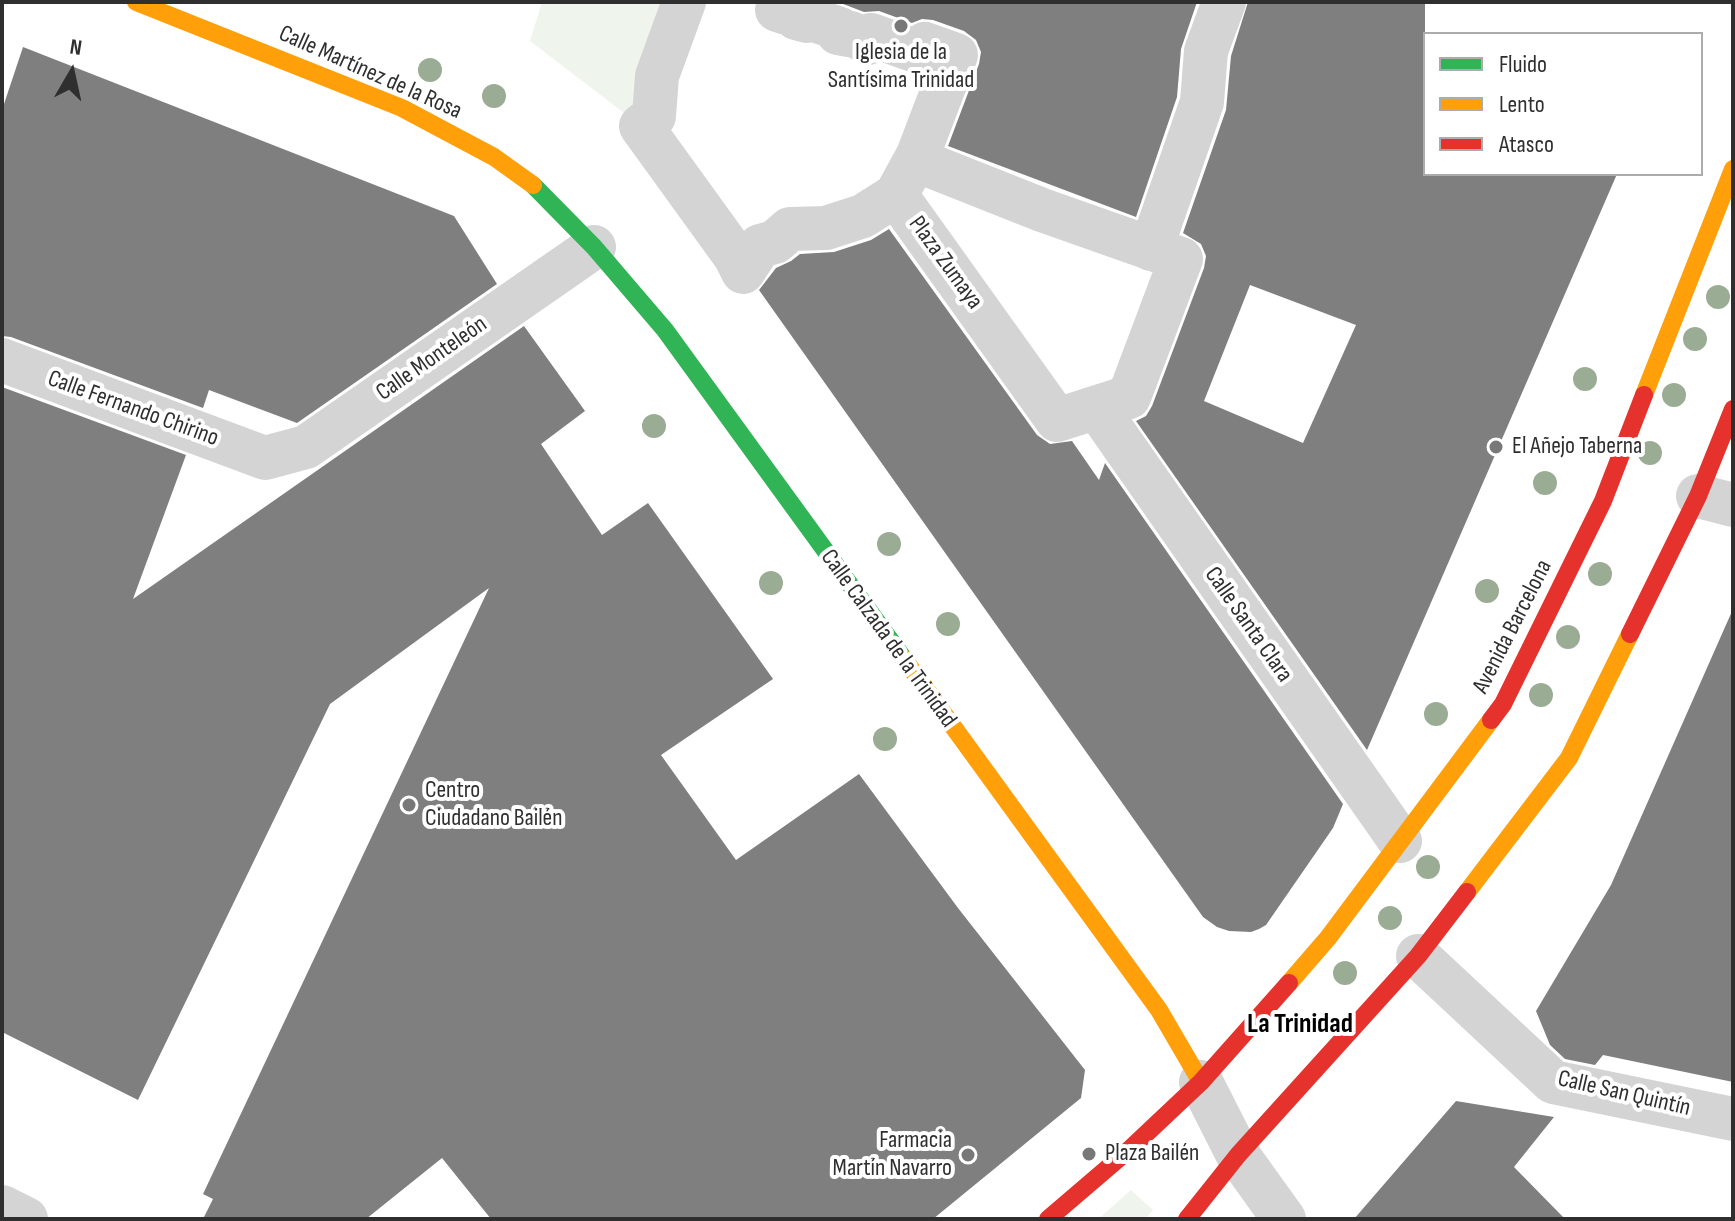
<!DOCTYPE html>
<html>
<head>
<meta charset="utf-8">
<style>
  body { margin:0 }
  #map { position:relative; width:1735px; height:1221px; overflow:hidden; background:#fff; font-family:"Sofia Sans Condensed",sans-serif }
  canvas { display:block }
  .frame { position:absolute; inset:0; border:4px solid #2f2f2f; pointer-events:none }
  .legend { position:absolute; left:1423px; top:32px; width:280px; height:144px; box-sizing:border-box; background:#fff; border:2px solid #acacac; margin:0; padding:10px 14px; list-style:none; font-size:24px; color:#2f2f2f }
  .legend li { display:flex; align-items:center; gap:16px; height:40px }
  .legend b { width:40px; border:2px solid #acacac }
  .north { position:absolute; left:32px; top:32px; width:80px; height:80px; -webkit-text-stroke:6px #fff; paint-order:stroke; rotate:9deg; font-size:22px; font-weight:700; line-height:32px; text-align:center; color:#2f2f2f }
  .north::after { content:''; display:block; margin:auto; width:28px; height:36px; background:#2f2f2f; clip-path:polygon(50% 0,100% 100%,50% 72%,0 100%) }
</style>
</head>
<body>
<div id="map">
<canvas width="1735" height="1221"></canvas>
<div class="frame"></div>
<ul class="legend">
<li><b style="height:10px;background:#30b455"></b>Fluido</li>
<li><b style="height:10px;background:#ff9f0a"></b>Lento</li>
<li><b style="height:10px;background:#e5322d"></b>Atasco</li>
</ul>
<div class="north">N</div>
</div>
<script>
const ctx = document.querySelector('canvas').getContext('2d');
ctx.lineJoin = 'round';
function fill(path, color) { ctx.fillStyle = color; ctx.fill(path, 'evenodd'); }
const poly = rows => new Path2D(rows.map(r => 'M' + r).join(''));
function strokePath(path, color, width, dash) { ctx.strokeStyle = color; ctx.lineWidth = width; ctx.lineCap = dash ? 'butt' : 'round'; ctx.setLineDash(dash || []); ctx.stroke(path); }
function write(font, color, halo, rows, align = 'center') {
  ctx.font = font + ' "Sofia Sans Condensed",sans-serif'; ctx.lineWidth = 8; ctx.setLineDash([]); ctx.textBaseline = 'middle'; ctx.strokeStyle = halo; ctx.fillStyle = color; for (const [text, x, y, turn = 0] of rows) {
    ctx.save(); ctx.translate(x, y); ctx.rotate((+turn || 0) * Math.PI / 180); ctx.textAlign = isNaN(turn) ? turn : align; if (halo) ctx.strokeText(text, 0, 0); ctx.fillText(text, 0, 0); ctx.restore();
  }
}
const green = poly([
  [542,2,684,2,641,126,530,41],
  [1131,1190,1153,1210,1145,1219,1098,1219]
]);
const building = poly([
  [838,2,1197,2,1181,49,1177,97,1136,217,948,146,979,64,981,52,976,40,964,31,933,20,922,19,912,23,879,11,864,12],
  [1248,2,1425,2,1425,174,1617,174,1367,750,1136,421,1146,416,1152,406,1204,268,1206,256,1201,244,1183,233,1226,110,1231,56],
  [1250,285,1356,325,1303,443,1204,401],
  [23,47,454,216,497,284,297,423,209,390,203,408,11,337,2,336,2,110],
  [889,229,1037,435,1050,444,1072,441,1099,480,1105,463,1343,804,1333,828,1266,925,1259,929,1251,932,1229,931,1217,927,1203,917,759,290,776,268,791,261,800,254,834,252,871,240],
  [524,326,585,411,541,444,602,535,648,503,773,679,661,755,736,860,859,774,958,908,1085,1070,1081,1098,933,1219,491,1219,442,1158,366,1219,203,1219,213,1199,203,1194,489,588,330,704,138,1100,2,1032,2,387,186,455,133,599],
  [1733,609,1733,1082,1603,1055,1595,1065,1565,1059,1550,1045,1536,1011,1611,885],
  [1456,1101,1554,1117,1514,1167,1565,1219,1354,1219]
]);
const street = poly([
  [684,2,657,76,654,116,641,126,735,256,743,272,760,246,775,242,790,229,826,228,863,216,896,195,918,155,956,55,925,44,916,51,871,35,868,43,851,33,849,35,838,33,840,29,808,18,807,21,796,18,796,13,788,10,786,13,777,10,780,2],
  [918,155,921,162,1042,210,1181,259,1129,397,1057,420,896,195,918,155],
  [1151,249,1202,102,1206,51,1224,2],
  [2,360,265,458,306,447,594,247],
  [1097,408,1400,841],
  [1698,496,1733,505],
  [1418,956,1553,1082,1733,1119],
  [1201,1082,1238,1155,1284,1219],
  [2,1207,26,1219]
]);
const fast = poly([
  [533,185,594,247,665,330,904,659]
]);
const slow = poly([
  [136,2,402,108,494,157,533,185],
  [1644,395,1733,169],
  [904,659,1159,1010,1201,1082],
  [1467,892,1569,758,1630,634],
  [1289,983,1328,938,1491,720]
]);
const jam = poly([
  [1630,634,1698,496,1733,409],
  [1491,720,1503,704,1603,501,1644,395],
  [1048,1219,1131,1148,1201,1082,1289,983],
  [1187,1219,1238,1155,1418,956,1467,892]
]);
const trees = [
  [430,70],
  [494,96],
  [1718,297],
  [1695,339],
  [1585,379],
  [1674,395],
  [654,426],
  [1650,453],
  [1545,483],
  [889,544],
  [1600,574],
  [771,583],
  [1487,591],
  [948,624],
  [1568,637],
  [1541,695],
  [1436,714],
  [885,739],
  [1428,867],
  [1390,918],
  [1345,973]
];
const markers = [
  [901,26,8,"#787878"],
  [1496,447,8,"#787878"],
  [409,805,8,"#787878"],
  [1089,1154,8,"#787878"],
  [968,1155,8,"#787878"]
];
const poiNames = [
  ["Iglesia de la",901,53,"center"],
  ["Santísima Trinidad",901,81,"center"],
  ["El Añejo Taberna",1512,447],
  ["Centro",425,791],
  ["Ciudadano Bailén",425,819],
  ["Farmacia",952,1141,"right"],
  ["Martín Navarro",952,1169,"right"],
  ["Plaza Bailén",1105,1154]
];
const streetNames = [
  ["Calle Martínez de la Rosa",370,73,24],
  ["Plaza Zumaya",945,263,54],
  ["Calle Monteleón",432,359,-35],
  ["Calle Fernando Chirino",133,409,20],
  ["Calle Santa Clara",1248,625,55],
  ["Avenida Barcelona",1513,627,-63],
  ["Calle Calzada de la Trinidad",888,639,54],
  ["Calle San Quintín",1624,1094,13]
];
const quarterNames = [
  ["La Trinidad",1300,1025]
];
fill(green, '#eff5ed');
fill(building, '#7f7f7f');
strokePath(street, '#d4d4d4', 44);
strokePath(fast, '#30b455', 18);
strokePath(slow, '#ff9f0a', 18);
strokePath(jam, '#e5322d', 18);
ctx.fillStyle = '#9bac95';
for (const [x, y] of trees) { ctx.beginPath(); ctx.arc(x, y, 12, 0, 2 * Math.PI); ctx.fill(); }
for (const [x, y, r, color] of markers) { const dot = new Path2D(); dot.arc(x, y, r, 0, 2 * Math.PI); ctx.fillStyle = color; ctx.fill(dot); strokePath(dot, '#fff', 3); }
write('24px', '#2f2f2f', '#fff', poiNames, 'left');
write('24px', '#2f2f2f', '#fff', streetNames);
write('bold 28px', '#000', '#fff', quarterNames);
</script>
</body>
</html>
